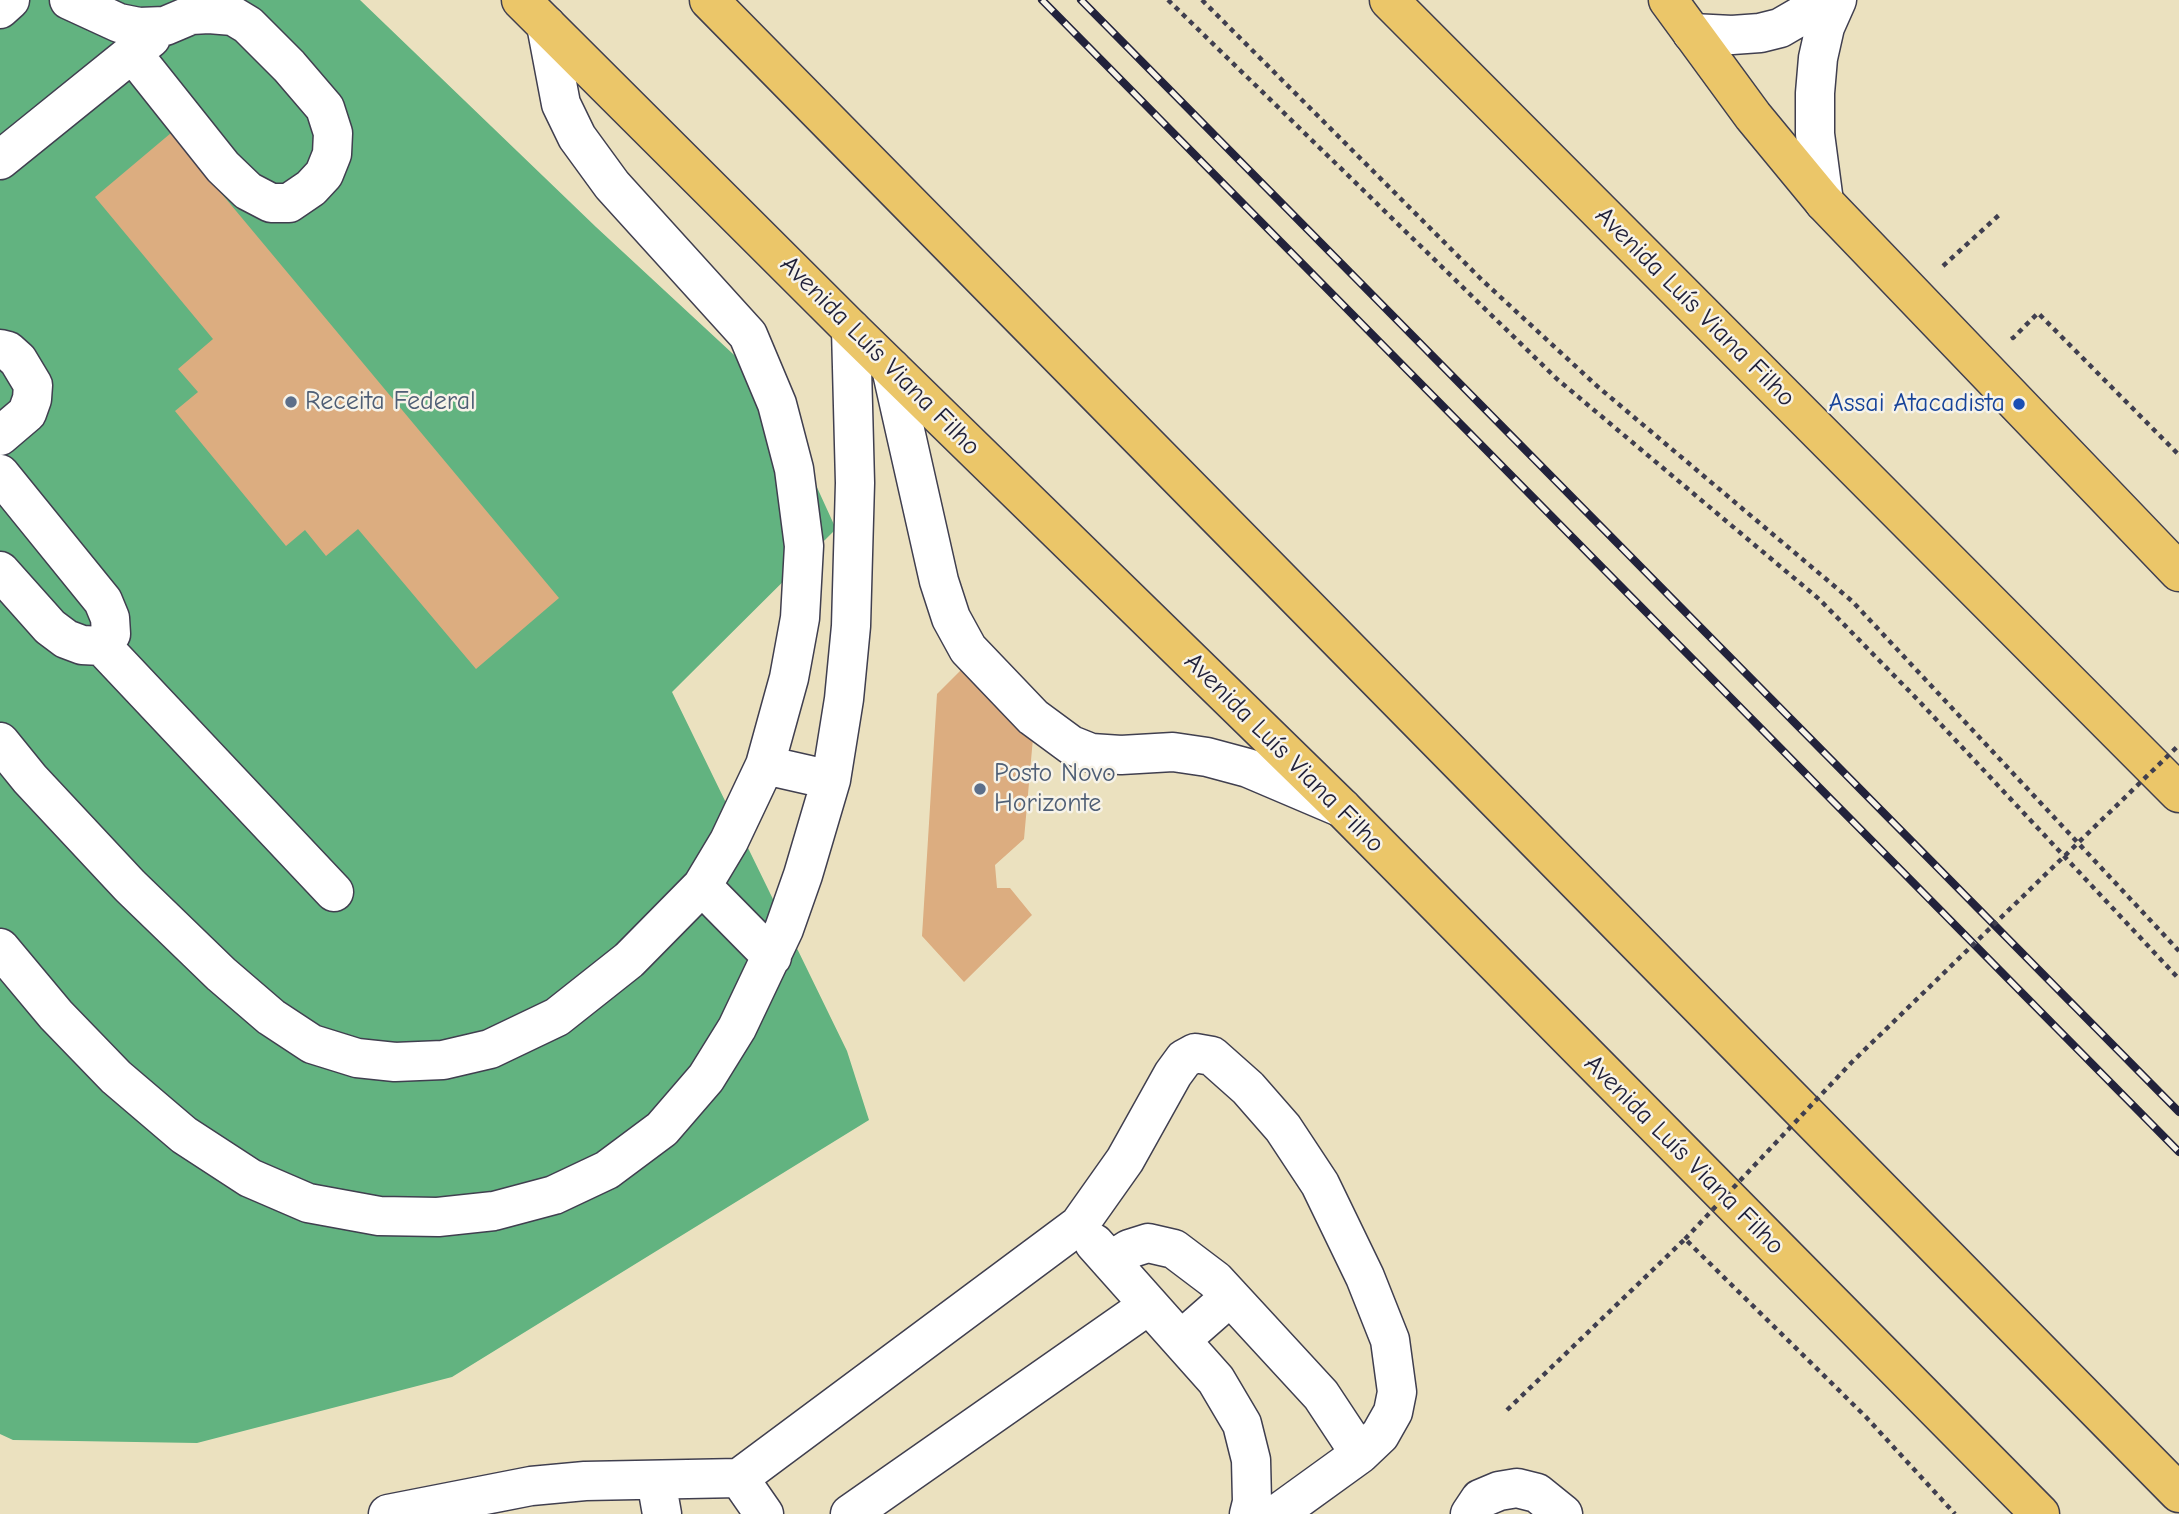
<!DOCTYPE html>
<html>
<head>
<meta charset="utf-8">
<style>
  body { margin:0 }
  canvas { display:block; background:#ebe1bf }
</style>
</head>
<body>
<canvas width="2179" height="1514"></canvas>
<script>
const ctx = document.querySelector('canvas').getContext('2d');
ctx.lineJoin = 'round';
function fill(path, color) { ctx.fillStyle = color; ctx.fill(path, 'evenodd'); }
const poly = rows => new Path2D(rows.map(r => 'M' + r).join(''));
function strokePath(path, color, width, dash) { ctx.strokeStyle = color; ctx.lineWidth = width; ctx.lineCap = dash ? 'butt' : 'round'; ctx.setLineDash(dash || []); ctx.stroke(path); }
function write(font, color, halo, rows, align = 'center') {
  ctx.font = font + ' "Comic Neue",sans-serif'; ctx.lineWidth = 5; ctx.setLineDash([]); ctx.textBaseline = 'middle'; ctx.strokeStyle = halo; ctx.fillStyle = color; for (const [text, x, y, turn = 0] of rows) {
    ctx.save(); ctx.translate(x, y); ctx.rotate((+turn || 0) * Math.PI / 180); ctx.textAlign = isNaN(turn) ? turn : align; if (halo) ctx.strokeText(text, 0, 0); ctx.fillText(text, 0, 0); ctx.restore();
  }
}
const forest = poly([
  [0,0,360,0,596,227,773,391,836,529,672,692,847,1051,869,1120,452,1377,197,1443,13,1440,0,1434]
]);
const building = poly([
  [171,133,559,598,476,669,358,529,326,556,305,530,286,546,175,411,198,392,178,369,213,339,95,197],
  [962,669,1033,738,1024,839,995,865,997,888,1010,888,1032,915,964,982,922,936,937,694]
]);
const path = poly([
  [1168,0,1557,379,1819,599,1918,700,2179,979],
  [1202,0,1482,280,1597,386,1852,601,2179,951],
  [1943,266,1999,215],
  [2012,336,2013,338,2038,313,2179,455],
  [1507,1410,1685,1239,1866,1417,1955,1514]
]);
const minor = poly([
  [69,0,119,23,139,27,165,26,191,15,209,14,233,16,248,25,289,66,325,108,333,133,332,154,324,174,311,188,289,203,271,203,248,191,223,167,133,54],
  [0,9,10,0],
  [1692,33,1732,35,1760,33,1780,28,1804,14,1820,0],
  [0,160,151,38],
  [1824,202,1815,134,1815,93,1818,58,1825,27,1837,0],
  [0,349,8,351,18,360,33,385,32,399,27,413,0,436],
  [891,368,939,581,951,618,968,649,1033,717,1071,745,1091,753,1121,755,1173,752,1207,757,1248,768,1342,808],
  [0,474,103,601,110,618,111,634,102,646,82,645,66,639,50,627,0,571],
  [102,646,334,892],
  [0,742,30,779,130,886,221,974,271,1017,312,1044,357,1058,395,1062,443,1060,490,1049,557,1017,629,960,702,886,729,841,765,765,789,678,800,618,804,546,794,469,777,404,748,335,612,185,577,137,561,104,546,25],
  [765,765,831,780],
  [702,886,772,957],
  [0,948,56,1015,116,1077,184,1135,250,1178,308,1203,379,1216,438,1217,494,1211,554,1195,607,1170,662,1129,706,1078,737,1028,784,929,803,875,831,780,844,699,851,626,855,483,851,329],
  [1094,1243,1216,1380,1242,1424,1251,1460,1252,1502,1249,1514],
  [1181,1340,1230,1297],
  [739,1478,764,1514],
  [656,1480,662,1514],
  [388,1514,531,1486,585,1481,739,1478,1079,1225,1125,1160,1173,1074,1184,1059,1195,1053,1212,1056,1248,1088,1283,1128,1320,1184,1365,1277,1390,1340,1397,1392,1393,1412,1380,1435,1360,1454,1321,1395,1215,1280,1174,1249,1148,1243,1129,1249,1110,1261],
  [850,1514,1149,1305],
  [1277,1514,1360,1454],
  [1470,1514,1480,1499,1499,1491,1517,1488,1537,1493,1563,1514]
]);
const major = poly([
  [521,0,851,329,1342,808,2040,1514],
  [1668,0,1753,116,1824,202,2179,572]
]);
const highway = poly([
  [709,0,2179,1493],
  [1389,0,2179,793]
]);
const rail = poly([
  [1042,0,2179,1152],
  [1081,0,2179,1112]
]);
const pathBridge = poly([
  [1685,1239,1851,1063,2179,745]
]);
const markers = [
  [291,402,7,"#5c6f8a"],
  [2019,404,7,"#1a4fb4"],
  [980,789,7,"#5c6f8a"]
];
const streetNames = [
  ["Avenida Luís Viana Filho",1695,307,45],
  ["Avenida Luís Viana Filho",880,356,45],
  ["Avenida Luís Viana Filho",1284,753,45],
  ["Avenida Luís Viana Filho",1684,1155,45]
];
const serviceNames = [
  ["Receita Federal",305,402],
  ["Posto Novo",994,774],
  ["Horizonte",994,804]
];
const transitNames = [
  ["Assai Atacadista",2005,404]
];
fill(forest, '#62b380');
fill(building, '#dcad80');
strokePath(minor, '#403f4f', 41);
strokePath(major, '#403f4f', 41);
strokePath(highway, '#403f4f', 41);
strokePath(path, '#403f4f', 4.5, [5, 5]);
strokePath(minor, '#fff', 38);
strokePath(major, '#ebc669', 38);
strokePath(highway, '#ebc669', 38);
strokePath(rail, '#22223b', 8);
strokePath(rail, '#f7f3e8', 5, [16]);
strokePath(pathBridge, '#403f4f', 4.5, [5, 5]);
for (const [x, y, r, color] of markers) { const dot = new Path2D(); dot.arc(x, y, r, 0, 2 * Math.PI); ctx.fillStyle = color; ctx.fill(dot); strokePath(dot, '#f7f3e8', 2.5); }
write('26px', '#22223b', '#f7f3e8', streetNames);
write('26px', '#4e5e75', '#f7f3e8', serviceNames, 'left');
write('26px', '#164399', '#f7f3e8', transitNames, 'right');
</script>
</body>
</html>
